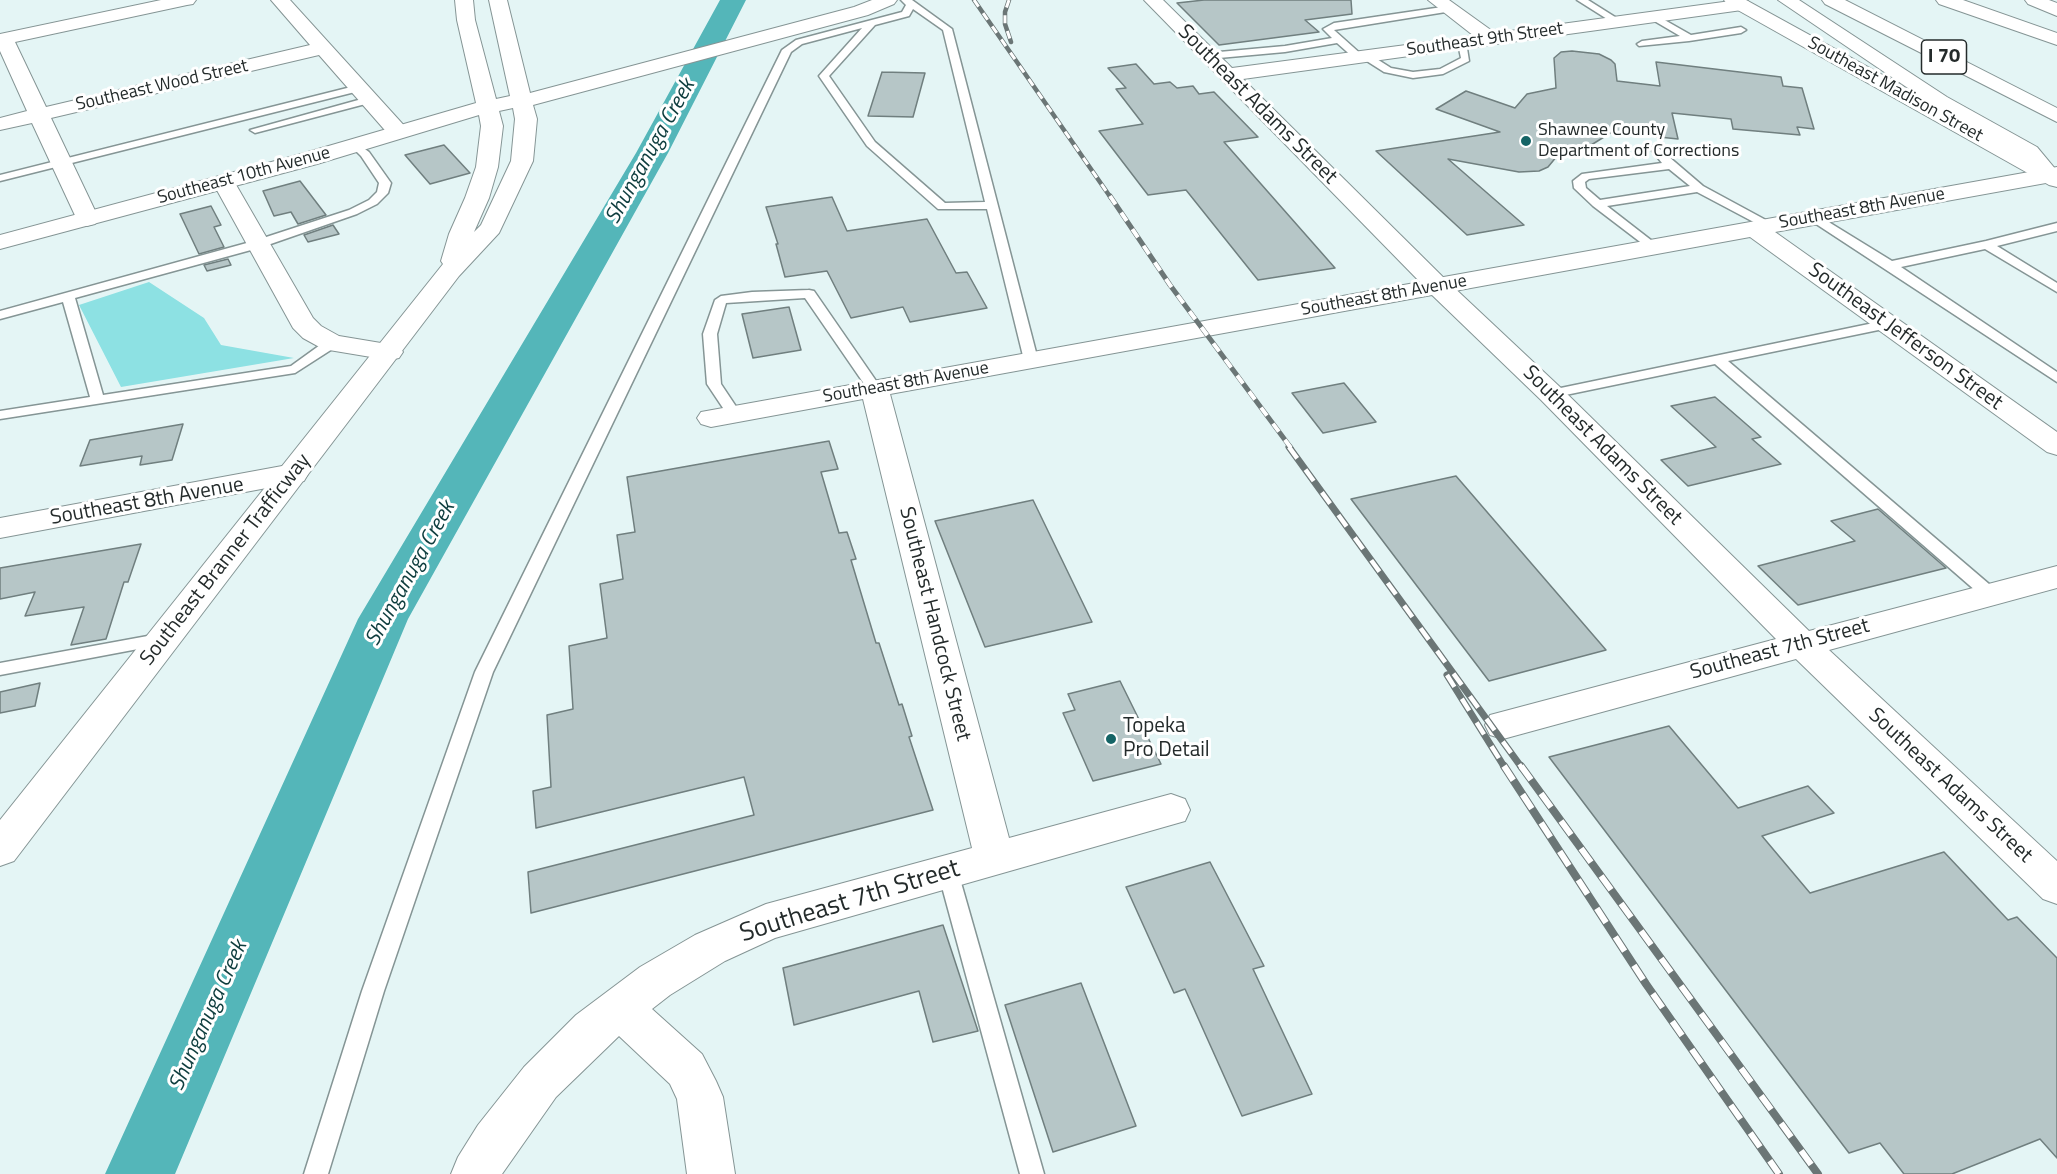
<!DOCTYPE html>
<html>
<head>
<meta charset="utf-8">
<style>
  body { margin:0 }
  canvas { display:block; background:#e4f5f5 }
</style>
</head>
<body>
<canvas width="2057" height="1174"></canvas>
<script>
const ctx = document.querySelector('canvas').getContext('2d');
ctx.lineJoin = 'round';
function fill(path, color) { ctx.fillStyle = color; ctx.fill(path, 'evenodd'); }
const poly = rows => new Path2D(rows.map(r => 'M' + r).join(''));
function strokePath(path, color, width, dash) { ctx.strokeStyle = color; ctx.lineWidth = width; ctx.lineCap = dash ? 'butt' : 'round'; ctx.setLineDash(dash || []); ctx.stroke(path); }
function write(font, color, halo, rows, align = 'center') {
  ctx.font = font + ' "Titillium Web",sans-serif'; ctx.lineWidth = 6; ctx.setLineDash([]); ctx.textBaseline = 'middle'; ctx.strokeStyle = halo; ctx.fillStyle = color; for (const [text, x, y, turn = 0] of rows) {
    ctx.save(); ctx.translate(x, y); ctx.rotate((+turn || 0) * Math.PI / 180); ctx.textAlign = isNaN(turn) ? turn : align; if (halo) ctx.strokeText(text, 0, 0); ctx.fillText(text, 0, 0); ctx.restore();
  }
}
const green = poly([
  [149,282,204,318,221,345,294,358,121,387,79,305]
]);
const river = poly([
  [720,0,746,0,668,153,408,619,175,1174,105,1174,358,619,636,153,720,0]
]);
const building = poly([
  [1204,0,1351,0,1352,14,1305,20,1319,32,1219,45,1177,3,1204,0],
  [1572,51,1599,54,1611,60,1615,64,1617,81,1660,86,1656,62,1781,77,1783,86,1802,88,1814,129,1797,127,1800,135,1733,129,1731,119,1672,113,1678,139,1612,132,1588,147,1583,145,1562,150,1548,167,1539,171,1519,172,1448,159,1524,225,1467,235,1376,151,1500,132,1436,109,1466,91,1515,108,1527,94,1556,88,1554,58,1561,52,1572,51],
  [1136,64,1154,84,1170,82,1177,88,1193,86,1199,94,1214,92,1258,137,1224,142,1335,268,1258,280,1186,190,1148,195,1099,131,1143,124,1116,89,1126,88,1108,68,1136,64],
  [882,72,925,73,913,117,868,116,882,72],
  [444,145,470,173,430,184,405,155,444,145],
  [300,181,326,215,298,224,291,212,274,216,263,191,300,181],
  [832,197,847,231,927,219,956,273,967,272,987,308,910,322,903,307,851,318,827,271,785,277,776,244,778,244,766,207,832,197],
  [211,206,221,225,214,227,224,247,199,254,180,214,211,206],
  [333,225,339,234,308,242,304,235,333,225],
  [228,259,231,265,207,271,204,265,228,259],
  [789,307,801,350,753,358,742,314,789,307],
  [1344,383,1376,422,1323,433,1292,393,1344,383],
  [1715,397,1761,437,1752,439,1781,464,1688,486,1661,460,1716,447,1671,406,1715,397],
  [183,424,172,460,140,465,142,456,80,466,90,440,183,424],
  [829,441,838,469,821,472,839,533,847,532,856,559,851,560,876,643,879,643,899,705,902,704,912,736,909,737,933,810,531,913,528,872,754,815,744,777,536,828,533,791,551,787,547,715,573,709,569,646,607,638,600,584,623,579,617,535,635,532,627,477,829,441],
  [1456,476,1606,650,1489,681,1351,499,1456,476],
  [1033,500,1092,622,985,647,935,521,1033,500],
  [1878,509,1946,568,1798,605,1758,566,1855,541,1831,521,1878,509],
  [141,544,128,582,124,582,106,639,71,645,84,607,25,616,35,592,0,599,0,568,141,544],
  [1120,681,1161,764,1093,781,1063,713,1075,710,1068,694,1120,681],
  [40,683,35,706,0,713,0,692,40,683],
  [1669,726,1738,808,1808,786,1834,813,1762,836,1810,893,1944,852,2008,920,2017,917,2057,958,2057,1158,2040,1139,1952,1174,1904,1174,1880,1143,1849,1153,1549,757,1669,726],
  [1210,862,1264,966,1253,969,1312,1094,1242,1116,1185,989,1174,993,1126,887,1210,862],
  [943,925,978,1031,933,1042,919,991,794,1025,783,968,943,925],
  [1081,983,1136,1126,1053,1152,1005,1005,1081,983]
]);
const lane = poly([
  [901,0,912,0,952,29,1038,360,1031,364,1024,360,987,209,938,209,867,146,819,76,862,28,802,44,791,52,493,672,384,991,328,1174,304,1174,362,991,475,672,782,50,796,40,902,12,906,5,901,0],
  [913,9,943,30,985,202,945,203,875,142,829,76,875,25,909,16,913,9],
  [1577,0,1588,0,1623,22,1615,24,1577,0],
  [1449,6,1454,9,1452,11,1334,30,1362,55,1369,54,1391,68,1413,72,1440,69,1461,58,1458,44,1466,42,1469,61,1443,74,1413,78,1384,72,1362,58,1355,59,1337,43,1285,52,1208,59,1203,56,1208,53,1285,46,1332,38,1323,29,1334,23,1449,6],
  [1654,14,1691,35,1741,27,1746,30,1741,33,1689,41,1639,46,1637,44,1642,41,1680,36,1651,19,1649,17,1654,14],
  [359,85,363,86,363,90,0,181,0,175,359,85],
  [369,97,373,98,373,102,255,133,250,130,369,97],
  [355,142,369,152,391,183,388,193,377,204,357,214,262,247,75,298,103,395,291,366,327,340,337,340,339,343,337,346,295,373,0,419,0,411,90,397,63,302,0,319,0,311,254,241,349,210,369,200,377,192,379,183,361,156,350,145,355,142],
  [1655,145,1703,186,1775,225,1769,229,1765,228,1697,192,1607,206,1656,244,1656,250,1652,251,1593,206,1574,188,1573,181,1582,174,1662,163,1650,148,1655,145],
  [1669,169,1690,186,1600,200,1586,188,1585,182,1589,179,1669,169],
  [1814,213,1892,261,1986,241,2057,223,2057,231,1997,246,2057,283,2057,292,1985,249,1901,267,2057,372,2057,382,1810,220,1808,217,1814,213],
  [809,290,814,291,881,388,874,392,869,391,805,298,726,303,717,334,721,384,741,414,739,417,729,417,707,384,703,334,715,300,721,296,752,292,809,290],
  [1888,320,1895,324,1893,327,1728,361,1996,590,1998,594,1996,598,1984,598,1715,364,1551,398,1544,394,1551,390,1888,320],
  [164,633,170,635,173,639,170,643,0,675,0,663,164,633],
  [948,863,955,866,958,872,1044,1174,1020,1174,938,872,941,866,948,863]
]);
const street = poly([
  [161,0,196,0,193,4,187,5,15,42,46,107,310,45,271,0,290,0,409,131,406,136,398,137,390,136,319,55,51,118,99,219,95,224,87,226,79,224,32,123,0,130,0,118,27,111,0,51,0,34,161,0],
  [1144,0,1163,0,1232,68,1474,36,1428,0,1449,0,1495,33,1738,0,1748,1,1751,5,1748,9,1742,10,1243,79,1447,281,1561,388,1809,631,2057,566,2057,588,1829,650,2057,861,2057,904,2043,899,1796,659,1503,739,1490,735,1485,725,1490,715,1776,639,1541,400,1432,295,890,394,1009,838,1171,794,1185,799,1190,810,1185,821,775,938,725,961,670,995,652,1009,702,1054,716,1081,723,1097,735,1174,687,1174,677,1099,670,1084,619,1036,556,1097,502,1174,451,1174,458,1157,478,1125,524,1067,576,1015,640,967,695,935,766,904,972,848,863,399,711,427,701,424,697,418,701,412,1420,282,1144,0],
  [224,176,232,178,235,183,313,318,321,326,339,336,399,346,403,352,399,358,389,360,323,349,303,338,293,328,213,183,216,178,224,176],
  [293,464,304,467,308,474,304,481,0,538,0,518,293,464]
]);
const secondary = poly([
  [455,0,473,0,475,20,496,99,510,96,489,0,507,0,530,93,854,7,872,0,897,0,894,4,868,15,533,105,537,119,533,161,499,233,459,276,14,861,0,866,0,820,443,264,441,261,449,234,465,198,476,167,481,126,479,115,317,164,0,249,0,235,301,154,476,103,457,20,455,0],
  [513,108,515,119,511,161,481,225,474,232,489,198,498,167,503,126,499,111,513,108],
  [2057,167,2057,181,1775,232,2057,432,2057,455,2047,452,1750,237,1438,294,1429,291,1425,286,1429,281,1438,278,2057,167]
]);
const primary = poly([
  [1724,0,1746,0,2057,171,2057,187,2049,185,1727,4,1724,0],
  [2025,0,2049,0,2057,3,2057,16,2028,4,2025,0]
]);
const highway = poly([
  [1778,0,1799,0,1947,97,2037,147,2057,171,2057,186,2041,181,2021,157,1933,105,1778,0],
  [1822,0,1845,0,2057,108,2057,122,1825,4,1822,0],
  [1936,0,1963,0,2057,33,2057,45,1939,4,1936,0]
]);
const railFar3 = poly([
  [974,0,1111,198],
  [1009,0,1005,12,1005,24,1011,42]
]);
const railFar2 = poly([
  [1110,196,1170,285,1291,448]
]);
const railFar1 = poly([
  [1289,447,1522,768],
  [1447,675,1505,768]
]);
const rail = poly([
  [1504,766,1646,984,1779,1174],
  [1521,766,1818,1174]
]);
const markers = [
  [1526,141,6,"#156466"],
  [1111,739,6,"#156466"]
];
const farStreetnames = [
  ["Southeast 9th Street",1485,40,-8],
  ["Southeast Wood Street",162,86,-13],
  ["Southeast Madison Street",1895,90,29],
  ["Southeast 10th Avenue",244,176,-15],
  ["Southeast 8th Avenue",1862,209,-10],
  ["Southeast 8th Avenue",1384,296,-10],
  ["Southeast 8th Avenue",906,383,-10]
];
const farPoinames = [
  ["Shawnee County",1538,131],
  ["Department of Corrections",1538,152]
];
const shields = [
  [1944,57,45]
];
const shieldNames = [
  ["I 70",1944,57]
];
const streetNames = [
  ["Southeast Adams Street",1257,105,45],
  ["Southeast Jefferson Street",1905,337,36],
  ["Southeast Adams Street",1602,446,45],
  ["Southeast 8th Avenue",147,502,-10],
  ["Southeast Branner Trafficway",226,560,-52],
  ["Southeast Handcock Street",934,624,76],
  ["Southeast 7th Street",1780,650,-15],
  ["Southeast Adams Street",1950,786,43]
];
const poiNames = [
  ["Topeka",1123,727],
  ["Pro Detail",1123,751]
];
const waterNames = [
  ["Shunganuga Creek",651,152,-61],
  ["Shunganuga Creek",411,574,-61],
  ["Shunganuga Creek",209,1016,-66]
];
const nearStreetnames = [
  ["Southeast 7th Street",850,902,-17]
];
fill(green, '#8de1e3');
fill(river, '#54b6b9');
fill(building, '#b6c6c7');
strokePath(building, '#707f7f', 1.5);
strokePath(lane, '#859595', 3);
strokePath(street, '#859595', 2);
strokePath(secondary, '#859595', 2);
strokePath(primary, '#859595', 2);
strokePath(highway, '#859595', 2);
fill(lane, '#fff');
fill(street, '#fff');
fill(secondary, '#fff');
fill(primary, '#fff');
fill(highway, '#fff');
strokePath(railFar3, '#6b7676', 4.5);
strokePath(railFar2, '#6b7676', 5);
strokePath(railFar1, '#6b7676', 7);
strokePath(rail, '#6b7676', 8);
strokePath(railFar3, '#fff', 3, [8]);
strokePath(railFar2, '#fff', 4, [10]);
strokePath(railFar1, '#fff', 4.5, [14]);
strokePath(rail, '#fff', 6, [17]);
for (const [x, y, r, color] of markers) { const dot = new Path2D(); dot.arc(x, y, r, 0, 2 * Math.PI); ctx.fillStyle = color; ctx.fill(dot); strokePath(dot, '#fff', 2); }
write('18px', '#242b2b', '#fff', farStreetnames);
write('18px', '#242b2b', '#fff', farPoinames, 'left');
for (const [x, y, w] of shields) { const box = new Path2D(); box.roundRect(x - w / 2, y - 17, w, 34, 4.5); ctx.fillStyle = '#fff'; ctx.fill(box); strokePath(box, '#242b2b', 1.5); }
write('bold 20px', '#242b2b', null, shieldNames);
write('21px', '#242b2b', '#fff', streetNames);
write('21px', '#242b2b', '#fff', poiNames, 'left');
write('italic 22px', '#0e3d3e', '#fff', waterNames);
write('26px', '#242b2b', '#fff', nearStreetnames);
</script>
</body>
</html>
